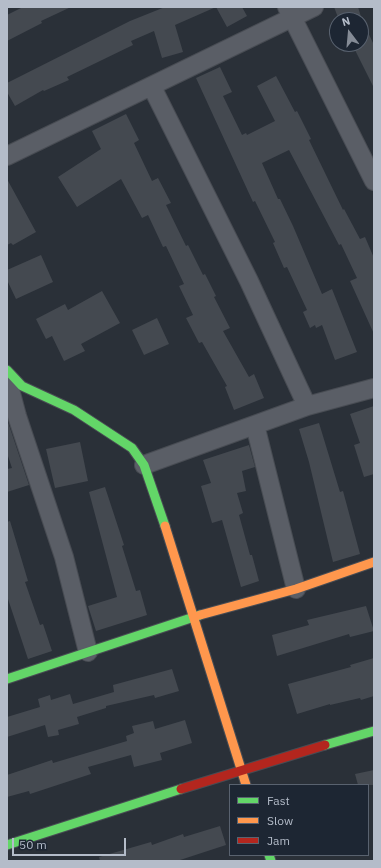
<!DOCTYPE html>
<html>
<head>
<meta charset="utf-8">
<style>
  body { margin:0 }
  #map { position:relative; width:381px; height:868px; overflow:hidden; background:#2a3038; font-family:"IBM Plex Sans",sans-serif }
  canvas { display:block }
  .frame { position:absolute; inset:0; border:8px solid #b4bcc9; pointer-events:none }
  .legend { position:absolute; left:229px; top:784px; width:140px; height:72px; box-sizing:border-box; background:#1d2633; border:1px solid #59626f; margin:0; padding:5px 7px; list-style:none; font-size:12px; color:#b4bcc9 }
  .legend li { display:flex; align-items:center; gap:8px; height:20px }
  .legend b { width:20px; border:1px solid #59626f }
  .north { position:absolute; left:329px; top:12px; width:40px; height:40px; box-sizing:border-box; background:#1d2633; border:1px solid #59626f; border-radius:50%; rotate:344deg; font-size:11px; font-weight:700; line-height:16px; text-align:center; color:#b4bcc9 }
  .north::after { content:''; display:block; margin:auto; width:14px; height:18px; background:#848b96; clip-path:polygon(50% 0,100% 100%,50% 72%,0 100%) }
  .scale { position:absolute; left:12px; top:838px; width:114px; height:18px; box-sizing:border-box; border:2px solid #b4bcc9; border-top:0; padding-left:5px; font-size:12px; line-height:14px; white-space:nowrap; color:#b4bcc9; -webkit-text-stroke:3px #1d2633; paint-order:stroke }
</style>
</head>
<body>
<div id="map">
<canvas width="381" height="868"></canvas>
<div class="frame"></div>
<ul class="legend">
<li><b style="height:5px;background:#63d668"></b>Fast</li>
<li><b style="height:5px;background:#ff974d"></b>Slow</li>
<li><b style="height:5px;background:#b3261e"></b>Jam</li>
</ul>
<div class="north">N</div>
<div class="scale">50 m</div>
</div>
<script>
const ctx = document.querySelector('canvas').getContext('2d');
ctx.lineJoin = 'round';
function fill(path, color) { ctx.fillStyle = color; ctx.fill(path, 'evenodd'); }
const poly = rows => new Path2D(rows.map(r => 'M' + r).join(''));
function strokePath(path, color, width, dash) { ctx.strokeStyle = color; ctx.lineWidth = width; ctx.lineCap = dash ? 'butt' : 'round'; ctx.setLineDash(dash || []); ctx.stroke(path); }
const building = poly([
  [23,7,71,7,41,21,42,23,7,41,7,15],
  [165,7,216,7,175,25,183,52,162,58,154,31,131,41,133,45,67,77,69,80,44,91,43,90,15,106,7,92,7,83,130,21],
  [216,7,242,7,247,16,227,27],
  [334,7,358,7,362,20,374,45,374,88,352,44,361,44,361,20,339,20],
  [220,67,232,92,223,96,242,135,246,133,247,135,275,121,257,86,276,76,295,112,297,111,311,139,309,140,343,210,344,209,360,239,365,237,374,258,374,334,350,281,357,278,341,244,339,245,289,150,262,163,278,199,280,199,293,226,322,294,332,289,357,352,335,360,322,325,316,328,315,325,310,328,303,312,307,310,287,267,284,268,273,243,275,242,255,201,253,202,196,78],
  [126,114,139,140,134,143,152,181,158,178,171,203,166,205,186,246,188,245,203,275,205,274,216,296,214,297,230,328,223,331,249,377,254,374,264,398,234,410,225,387,227,386,202,342,199,343,186,318,193,315,179,286,184,284,166,246,163,247,148,215,142,218,121,179,77,207,58,177,101,149,92,131],
  [7,179,36,232,13,245,11,243,7,245],
  [41,255,53,282,16,299,7,280,7,270],
  [102,291,120,323,81,344,85,351,64,361,52,336,46,339,36,319,65,304,68,310],
  [157,318,169,344,144,355,132,330],
  [374,406,374,474,364,477,354,445,360,443,350,414],
  [7,419,29,485,7,492,7,469,12,468,7,453],
  [319,423,340,492,343,491,360,554,333,562,309,462,299,429],
  [80,442,88,481,55,488,46,449],
  [249,445,255,467,242,471,246,491,237,493,243,513,239,515,250,555,252,555,259,581,241,587,222,520,212,523,201,486,211,483,203,460],
  [105,487,124,545,122,546,136,591,140,590,147,615,96,631,88,606,117,597,89,492],
  [10,521,28,581,25,582,40,625,43,624,52,651,28,659,7,596,7,522],
  [366,606,374,631,350,637,349,634,277,656,272,635,309,625,307,620],
  [374,658,374,696,361,700,360,698,330,705,330,704,297,714,288,684,351,667,350,665],
  [172,669,179,691,155,698,154,695,106,706,106,708,77,717,79,724,58,730,59,735,48,737,45,725,7,737,7,717,40,707,38,699,50,695,51,700,70,694,73,704,114,692,113,685],
  [185,720,192,743,160,753,162,760,134,767,131,755,88,767,91,774,30,794,29,791,7,797,7,775,52,760,53,763,127,741,126,736,134,733,132,726,153,721,155,729],
  [374,770,374,785,358,785,355,774],
  [220,826,226,845,177,861,100,861,99,857,151,842,152,845,183,834,184,837]
]);
const street = poly([
  [287,7,374,181],
  [152,87,249,281,307,406],
  [7,156,314,7],
  [7,378,17,416,64,557,88,652],
  [255,425,296,589],
  [144,465,307,406,374,388]
]);
const fast = poly([
  [7,370,22,386,74,410,132,448,144,465,165,526],
  [7,679,200,615],
  [325,745,374,731],
  [7,845,181,789],
  [269,855,271,861]
]);
const slow = poly([
  [165,526,246,785],
  [200,615,296,589,374,562]
]);
const jam = poly([
  [181,789,325,745]
]);
fill(building, '#444950');
strokePath(street, '#484c53', 20);
strokePath(fast, '#484c53', 11);
strokePath(slow, '#484c53', 11);
strokePath(jam, '#484c53', 11);
strokePath(street, '#5a5e66', 18);
strokePath(fast, '#63d668', 9);
strokePath(slow, '#ff974d', 9);
strokePath(jam, '#b3261e', 9);
</script>
</body>
</html>
